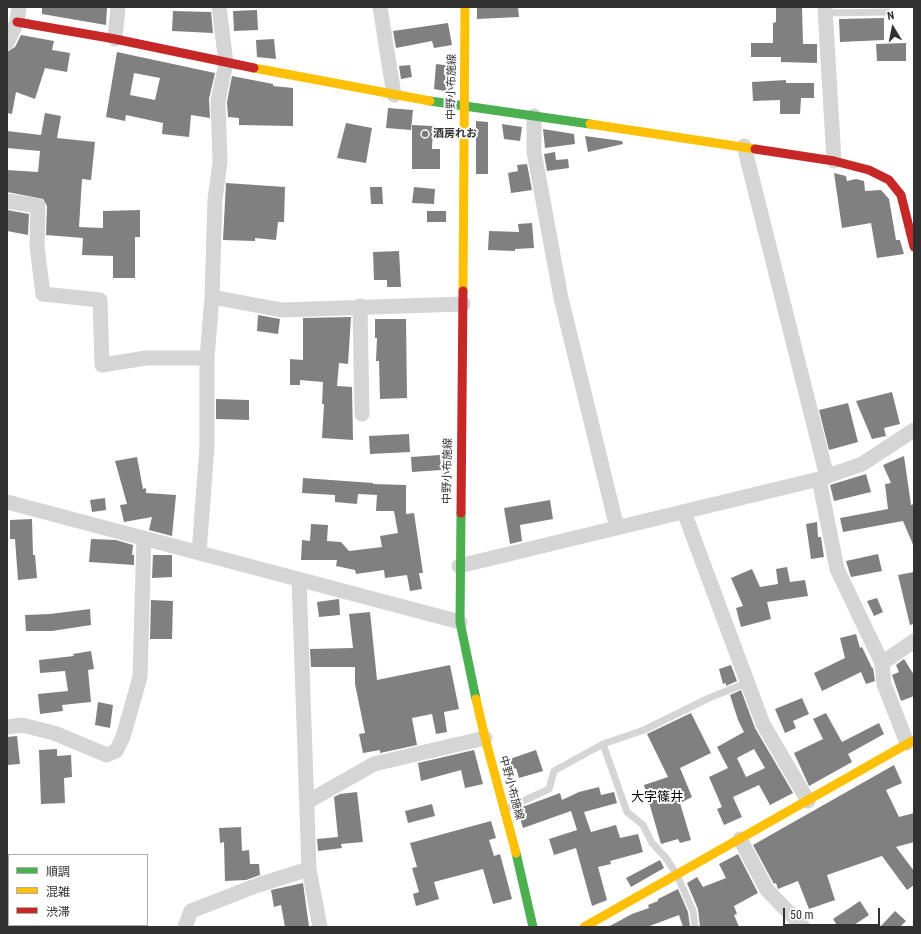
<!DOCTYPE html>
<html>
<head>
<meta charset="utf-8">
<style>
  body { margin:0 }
  #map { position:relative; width:921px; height:934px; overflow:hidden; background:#fff; font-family:"Roboto Condensed","Noto Sans JP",sans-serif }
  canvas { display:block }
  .frame { position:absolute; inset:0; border:8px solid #313131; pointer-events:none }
  .legend { position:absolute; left:8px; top:854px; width:140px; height:72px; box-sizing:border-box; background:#fff; border:1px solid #adadad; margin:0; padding:5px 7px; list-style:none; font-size:12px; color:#313131 }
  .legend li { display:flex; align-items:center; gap:8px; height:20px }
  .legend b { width:20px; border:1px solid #adadad }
  .north { position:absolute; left:873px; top:8px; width:40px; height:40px; -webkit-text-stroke:3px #fff; paint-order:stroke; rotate:350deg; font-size:11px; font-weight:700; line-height:16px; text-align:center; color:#313131 }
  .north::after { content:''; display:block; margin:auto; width:14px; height:18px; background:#313131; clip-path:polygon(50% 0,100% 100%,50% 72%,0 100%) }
  .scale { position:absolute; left:783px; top:908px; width:97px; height:18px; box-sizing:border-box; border:2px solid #313131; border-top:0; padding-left:5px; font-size:12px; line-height:14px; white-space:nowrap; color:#313131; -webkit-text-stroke:3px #fff; paint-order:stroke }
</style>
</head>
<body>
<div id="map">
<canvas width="921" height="934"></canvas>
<div class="frame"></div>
<ul class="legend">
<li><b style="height:5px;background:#4caf50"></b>順調</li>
<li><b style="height:5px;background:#ffc107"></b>混雑</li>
<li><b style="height:5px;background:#c62828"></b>渋滞</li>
</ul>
<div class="north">N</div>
<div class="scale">50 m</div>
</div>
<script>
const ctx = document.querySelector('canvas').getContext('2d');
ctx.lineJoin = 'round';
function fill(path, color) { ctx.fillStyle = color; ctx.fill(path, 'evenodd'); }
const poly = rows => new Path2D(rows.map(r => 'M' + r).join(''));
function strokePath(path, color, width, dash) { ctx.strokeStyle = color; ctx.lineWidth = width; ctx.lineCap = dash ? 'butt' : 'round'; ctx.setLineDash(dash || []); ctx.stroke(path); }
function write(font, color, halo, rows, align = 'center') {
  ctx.font = font + ' "Roboto Condensed","Noto Sans JP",sans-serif'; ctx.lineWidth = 4; ctx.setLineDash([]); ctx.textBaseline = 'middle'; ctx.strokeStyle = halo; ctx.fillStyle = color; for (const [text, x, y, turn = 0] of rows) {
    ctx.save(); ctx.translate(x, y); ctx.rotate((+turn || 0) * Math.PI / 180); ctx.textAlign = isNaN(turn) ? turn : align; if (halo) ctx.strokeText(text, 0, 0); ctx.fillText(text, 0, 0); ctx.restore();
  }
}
const building = poly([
  [42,7,107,7,106,25,42,14],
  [477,7,518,7,519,17,477,19],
  [776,7,802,7,803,44,817,44,817,63,781,62,781,57,751,57,751,43,773,43,773,23,776,22],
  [257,10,258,30,234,31,233,11],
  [173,11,211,12,213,33,172,31],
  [884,18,884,40,840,42,839,19],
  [448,23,452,45,434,48,432,41,396,48,393,31],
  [21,35,54,41,52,50,70,53,67,72,45,68,35,99,16,92,12,114,7,113,7,52,15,47],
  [274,39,276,59,257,57,256,40],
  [906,43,906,61,877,61,876,44],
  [117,52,215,73,209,99,210,118,191,115,189,137,162,134,163,123,126,115,125,121,106,117],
  [134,73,160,78,155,100,130,95],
  [436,64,452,66,450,92,434,89],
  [410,65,412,77,401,79,399,66],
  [232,76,273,84,273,86,293,88,293,126,239,125,239,118,228,117,227,102],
  [786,80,786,83,814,83,814,98,801,98,800,114,780,114,780,100,753,101,752,82],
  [388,108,413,110,411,130,386,128],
  [45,113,61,116,57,138,95,142,91,180,82,179,79,227,103,228,103,211,140,210,140,237,135,237,135,278,113,278,113,256,82,255,83,238,46,235,47,206,43,199,7,192,7,170,38,172,40,151,7,148,7,131,41,135],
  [476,121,488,122,488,174,476,174],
  [346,123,372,128,366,163,337,158],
  [502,124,522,127,520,141,504,139],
  [412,125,433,126,432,149,440,149,440,169,412,169],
  [543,129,574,134,575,144,545,148],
  [585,136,622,141,623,144,588,152],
  [555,152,556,160,568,159,569,168,547,171,544,154],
  [527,164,532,190,511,193,508,173,518,171,517,165],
  [834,173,846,176,847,181,856,179,864,181,865,191,881,190,889,199,896,240,900,240,904,254,877,258,871,223,842,228],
  [226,183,285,187,284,222,278,222,276,240,255,238,255,241,223,240],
  [370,187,382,187,383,204,371,204],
  [414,187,435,189,434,204,412,203],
  [7,210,29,214,28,235,7,231],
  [427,211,446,211,446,222,427,222],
  [532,223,534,248,515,249,515,251,488,250,489,231,519,232,518,224],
  [399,251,401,287,387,287,387,280,374,280,373,252],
  [258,315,280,319,278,334,257,331],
  [351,317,348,364,339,363,337,386,352,387,353,440,322,438,324,404,322,404,323,382,300,380,300,385,290,385,290,359,303,360,303,318],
  [375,319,406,319,407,398,380,399,379,361,376,361,377,338,375,338],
  [892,392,900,424,884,428,886,436,872,439,856,401],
  [216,399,249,400,249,420,216,419],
  [848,403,858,442,829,450,819,410],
  [409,434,410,452,370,454,369,436],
  [440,455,441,470,412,472,411,457],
  [904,456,911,505,914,504,914,547,903,521,843,532,840,518,888,509,885,484,891,483,883,465],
  [137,457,143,489,146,488,146,493,176,495,172,536,149,530,152,517,124,522,120,505,127,504,115,461],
  [866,474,871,492,834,501,830,485],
  [303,478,373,483,373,484,406,485,406,514,414,513,423,573,419,573,422,589,410,591,407,575,385,578,384,570,356,574,355,570,336,566,337,560,301,560,302,540,310,541,311,524,328,525,327,541,341,542,349,551,382,547,380,536,398,533,394,511,376,511,377,495,358,494,357,504,335,502,335,495,302,493],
  [105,498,106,510,92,512,90,500],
  [550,500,553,519,520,525,522,541,510,544,504,508],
  [32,519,33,555,35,555,37,578,18,580,15,539,10,539,10,520],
  [817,522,818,537,821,537,824,557,811,559,806,524],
  [91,539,116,540,133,545,132,555,134,555,134,565,89,562],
  [878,554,882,571,851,577,846,561],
  [153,555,172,555,172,577,152,578],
  [787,567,790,582,805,580,808,596,767,602,771,619,741,627,736,608,743,606,731,578,752,569,760,587,778,584,776,569],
  [914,572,914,624,910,625,898,575],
  [877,598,883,612,874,616,867,601],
  [339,599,340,615,319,617,317,602],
  [151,600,173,601,172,639,150,639],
  [90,609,91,625,52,631,26,631,25,615,50,614],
  [370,612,377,680,450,665,459,709,444,712,447,732,436,734,432,714,412,718,417,745,380,753,380,750,363,753,359,734,365,733,355,684,355,667,311,667,310,649,353,648,349,614],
  [856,634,860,648,862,647,872,668,873,668,875,681,866,684,861,672,822,691,814,673,845,658,840,638],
  [91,651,94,669,88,670,91,702,62,705,63,711,40,714,38,694,68,691,65,671,40,673,39,660,74,656,73,654],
  [904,659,914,675,914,696,901,701,892,675,899,672,896,665],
  [731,665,737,681,726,686,726,683,723,684,719,669],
  [741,690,755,728,793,793,770,805,759,785,733,797,742,817,724,825,717,809,722,807,709,777,728,768,717,747,744,732,738,720,730,695],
  [754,749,765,768,746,777,737,758],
  [802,698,809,714,793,721,796,728,785,733,775,709],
  [98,702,113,705,110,728,95,725],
  [691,713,711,753,680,768,692,797,680,803,691,840,680,843,678,839,661,844,644,785,668,777,647,734],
  [826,713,842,742,879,723,884,734,848,754,852,762,809,786,794,753,823,739,813,719],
  [17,736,20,764,7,765,7,737],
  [57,749,57,756,71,755,72,777,64,778,65,803,41,804,39,750],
  [474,750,483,784,465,788,461,770,421,781,418,763],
  [536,750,543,771,519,778,516,768,507,772,504,761],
  [894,765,902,783,886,790,899,817,914,813,914,842,896,847,914,871,914,885,907,890,882,856,827,875,835,900,809,909,798,881,778,889,776,883,774,884,753,845],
  [599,787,601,795,614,792,617,803,584,812,591,832,616,825,620,838,638,834,643,852,610,861,611,864,598,867,607,900,592,906,576,848,554,855,549,839,577,830,571,811,523,828,517,809,560,793,562,800,579,792],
  [357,792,363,842,341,844,342,848,318,851,317,839,338,837,334,797,340,794],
  [432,804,435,816,408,823,405,811],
  [491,821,496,838,489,840,494,856,500,854,512,899,493,904,483,869,434,882,439,899,416,906,413,894,419,892,412,868,417,867,410,843],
  [241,827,242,851,249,850,250,864,259,864,260,875,246,880,225,881,224,842,220,843,219,828],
  [738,854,758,893,734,906,737,914,734,915,739,927,700,927,698,909,687,883,697,877,703,887,726,878,719,864],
  [660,860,664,868,631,887,626,878],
  [303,883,309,927,285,927,281,905,274,907,271,890],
  [678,889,688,912,690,927,683,927,679,915,647,927,608,927,632,914,649,908,648,905,658,901,658,899],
  [860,901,869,915,851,927,838,927,833,919],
  [895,911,906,921,900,927,880,927]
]);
const lane = poly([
  [825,13,888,12],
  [603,744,627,812,643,825,652,843,666,858,677,875,693,911,695,927],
  [506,809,549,789,554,771,603,744,644,730,709,698,746,683]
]);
const street = poly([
  [380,7,394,95],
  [825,7,834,161],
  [115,39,118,7],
  [7,43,17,22,19,7],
  [534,116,534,152,561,298,617,528],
  [744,146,827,477],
  [7,201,38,206,37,246,43,294,100,300,102,365,146,358,207,358],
  [212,297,282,310,463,304],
  [360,306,362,414],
  [819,479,837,569,882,663,884,684,907,743],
  [7,502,460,622],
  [684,512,763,724,808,801],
  [199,553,207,446,207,358,212,297,215,200,220,162,218,101,226,63,219,7],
  [459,566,819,479,862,464,914,430],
  [299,579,309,869,320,927],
  [882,663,914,641],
  [7,727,22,725,54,733,107,755,116,751,123,737,140,677,144,538],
  [307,802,374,764,485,738],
  [740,839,767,890,803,927],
  [185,927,191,911,258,885,309,869]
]);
const fast = poly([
  [430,101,590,124],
  [461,513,460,622,476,699],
  [516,853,533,927]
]);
const slow = poly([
  [254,68,430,101],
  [590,124,755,149],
  [463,291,465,7],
  [476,699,485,738,516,853],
  [584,927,914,740]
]);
const jam = poly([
  [17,22,115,39,254,68],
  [755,149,834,161,869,170,889,180,901,195,914,247],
  [461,513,463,291]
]);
const markers = [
  [425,134,4,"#797979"]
];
const streetNames = [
  ["中野小布施線",452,87,-89],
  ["中野小布施線",448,471,-89],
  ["中野小布施線",511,788,75]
];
const poiNames = [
  ["酒房れお",433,134]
];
const quarterNames = [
  ["大字篠井",657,798]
];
fill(building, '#808080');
strokePath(lane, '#d5d5d5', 7);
strokePath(street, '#d5d5d5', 15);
strokePath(fast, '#4caf50', 9);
strokePath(slow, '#ffc107', 9);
strokePath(jam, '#c62828', 9);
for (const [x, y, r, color] of markers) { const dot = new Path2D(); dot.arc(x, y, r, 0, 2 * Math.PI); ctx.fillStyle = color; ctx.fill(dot); strokePath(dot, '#fff', 1.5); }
write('11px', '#313131', '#fff', streetNames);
write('bold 11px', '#313131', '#fff', poiNames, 'left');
write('13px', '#000', '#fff', quarterNames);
</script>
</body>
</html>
